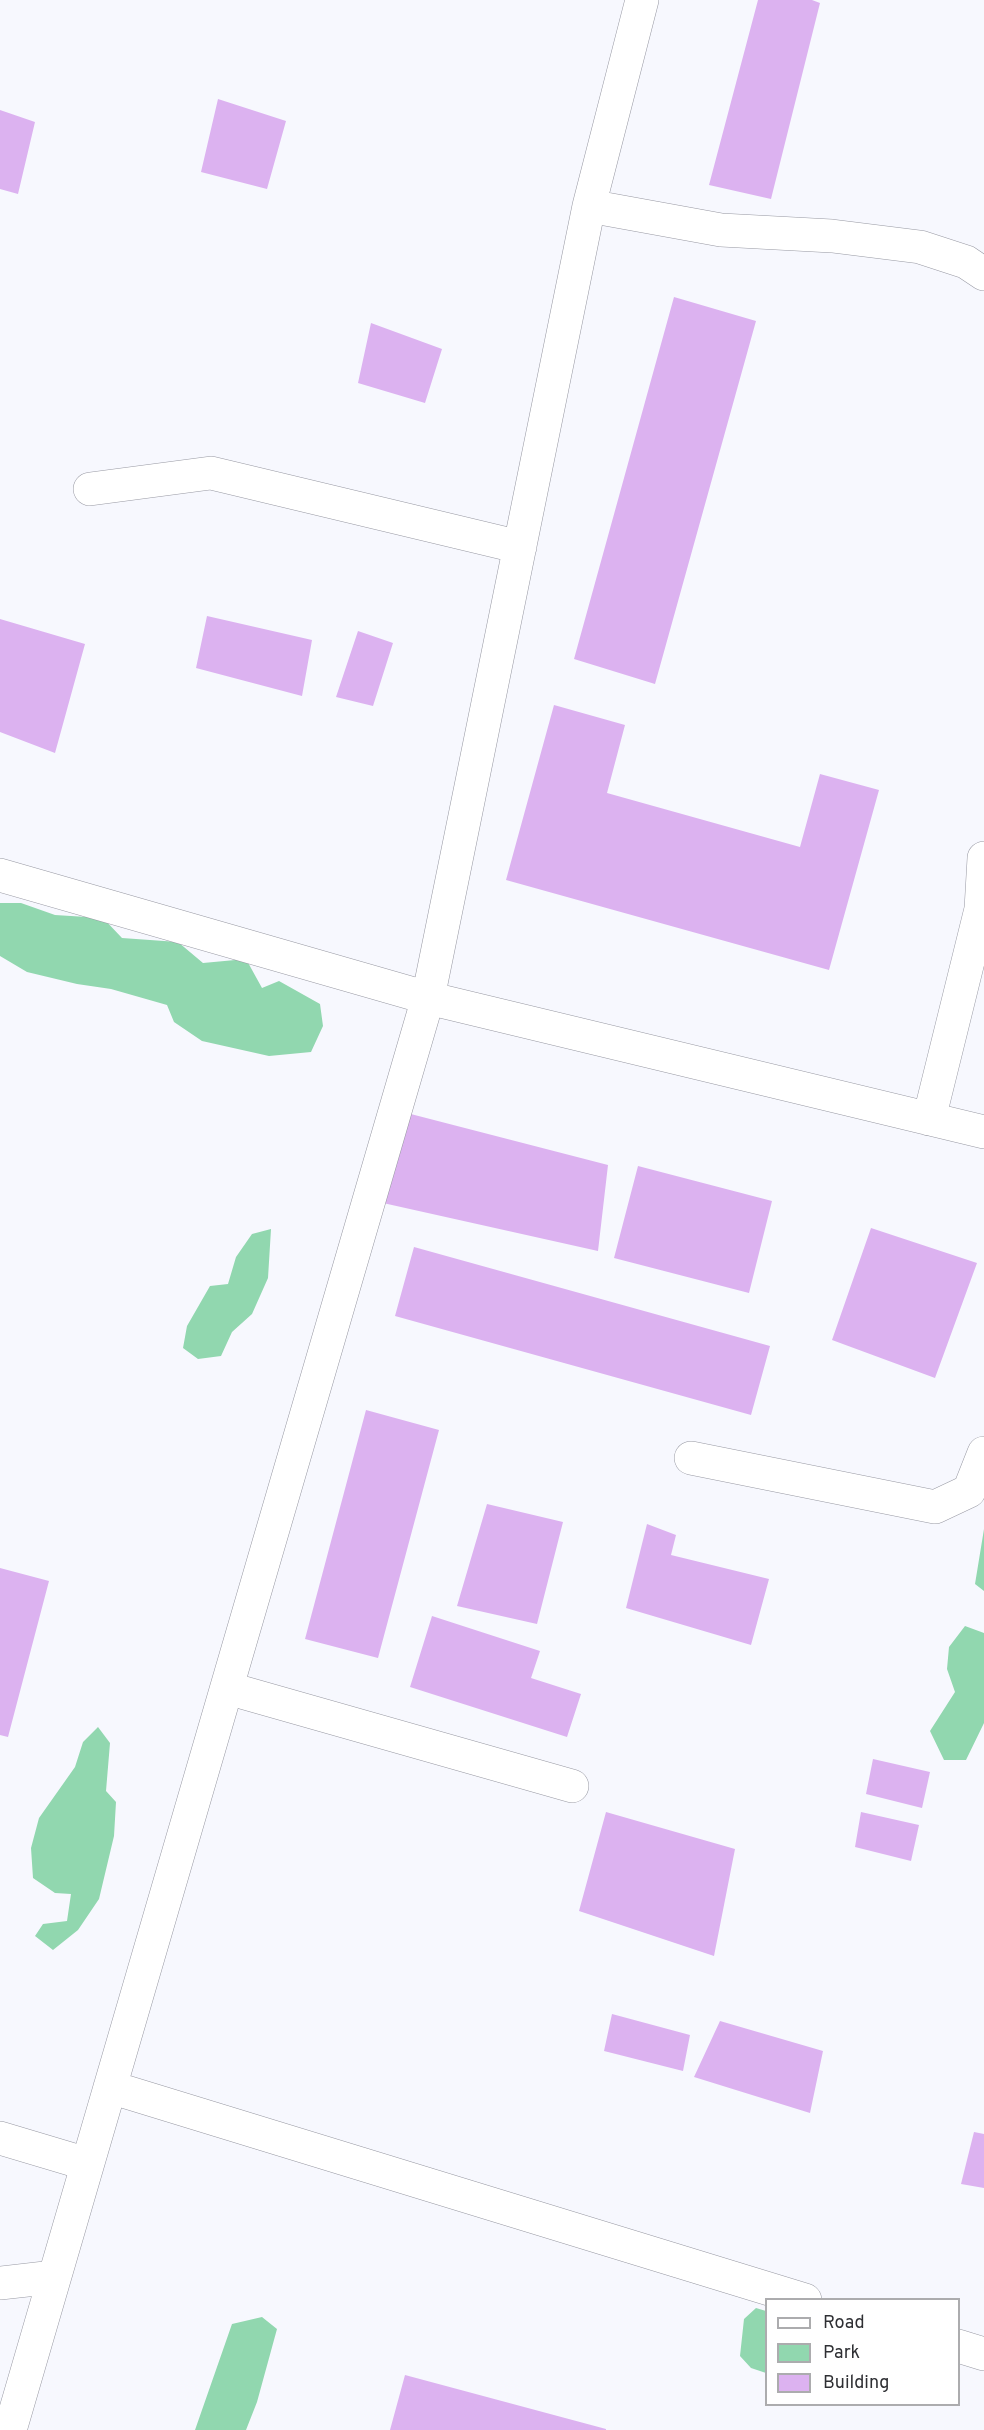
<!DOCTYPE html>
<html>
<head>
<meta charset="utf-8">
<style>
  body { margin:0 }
  #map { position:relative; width:984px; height:2430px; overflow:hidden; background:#f7f8fe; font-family:Overpass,sans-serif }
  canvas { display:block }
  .legend { position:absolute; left:765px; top:2298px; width:195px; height:108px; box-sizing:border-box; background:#fff; border:2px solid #acacae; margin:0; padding:8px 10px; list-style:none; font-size:18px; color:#2f3034 }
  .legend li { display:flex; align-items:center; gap:12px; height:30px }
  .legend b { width:30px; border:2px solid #acacae }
</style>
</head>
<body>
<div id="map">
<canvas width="984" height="2430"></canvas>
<ul class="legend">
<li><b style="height:8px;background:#fff"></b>Road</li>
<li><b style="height:16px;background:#91d7af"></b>Park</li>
<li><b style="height:16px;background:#dcb2f0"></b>Building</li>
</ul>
</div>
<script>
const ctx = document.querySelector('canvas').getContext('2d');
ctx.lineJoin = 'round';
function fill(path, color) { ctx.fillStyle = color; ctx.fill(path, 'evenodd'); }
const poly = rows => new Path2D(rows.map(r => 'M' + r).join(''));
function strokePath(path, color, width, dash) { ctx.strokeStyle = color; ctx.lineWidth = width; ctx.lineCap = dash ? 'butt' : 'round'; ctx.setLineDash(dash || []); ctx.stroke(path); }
const green = poly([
  [0,903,21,903,55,915,103,918,122,938,178,942,203,963,246,959,262,988,279,981,320,1004,323,1026,311,1052,269,1056,202,1041,174,1022,167,1005,111,989,77,984,27,972,0,956],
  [271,1229,268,1278,252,1314,232,1332,221,1356,198,1359,183,1348,187,1326,210,1286,228,1284,236,1257,252,1234],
  [984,1529,984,1591,975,1584],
  [965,1626,984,1633,984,1723,966,1760,944,1760,930,1731,955,1692,947,1669,949,1647],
  [98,1727,110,1743,106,1791,116,1802,114,1836,99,1899,78,1930,53,1950,35,1936,43,1924,67,1921,71,1894,55,1893,33,1878,31,1848,39,1818,75,1767,83,1742],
  [756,2308,766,2311,766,2373,751,2368,740,2356,744,2319],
  [262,2317,277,2329,257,2402,246,2430,195,2430,232,2324]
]);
const building = poly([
  [758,0,812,0,820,3,771,199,709,185],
  [218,99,286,121,267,189,201,172],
  [0,110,35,122,18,194,0,189],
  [674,297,756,321,655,684,574,659],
  [371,323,442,349,425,403,358,383],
  [207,616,312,640,302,696,196,668],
  [0,619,85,644,55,753,0,732],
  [358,631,393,643,373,706,336,697],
  [554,705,625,725,607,793,800,847,820,774,879,790,829,970,506,880],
  [403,1112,608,1165,598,1251,383,1203],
  [638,1166,772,1201,749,1293,614,1258],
  [871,1228,977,1263,935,1378,832,1340],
  [414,1247,770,1346,751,1415,395,1316],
  [366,1410,439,1430,378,1658,305,1639],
  [487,1504,563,1522,537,1624,457,1606],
  [647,1524,676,1535,671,1555,769,1579,751,1645,626,1608],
  [0,1568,49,1581,8,1737,0,1735],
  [432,1616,540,1651,531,1678,581,1694,567,1737,410,1687],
  [873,1759,930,1772,922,1808,866,1794],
  [606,1812,735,1849,714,1956,579,1911],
  [861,1812,919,1825,911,1861,855,1847],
  [612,2014,690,2035,683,2071,604,2051],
  [720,2021,823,2051,810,2113,694,2077],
  [974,2132,984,2134,984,2188,961,2184],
  [405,2375,606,2429,606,2430,390,2430]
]);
const minor = poly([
  [589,206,721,230,832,236,920,247,966,262,984,274],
  [90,489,211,473,520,547],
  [0,875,428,998,984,1132],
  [929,1119,981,909,984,858],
  [691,1458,935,1507,969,1491,984,1453],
  [227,1688,572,1786],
  [110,2087,805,2300],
  [0,2138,87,2164],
  [0,2283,54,2277],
  [958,2346,984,2354],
  [10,2430,428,998,589,206,642,0]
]);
fill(green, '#91d7af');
fill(building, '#dcb2f0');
strokePath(minor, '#9899a3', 34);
strokePath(minor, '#fff', 33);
</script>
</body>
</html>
